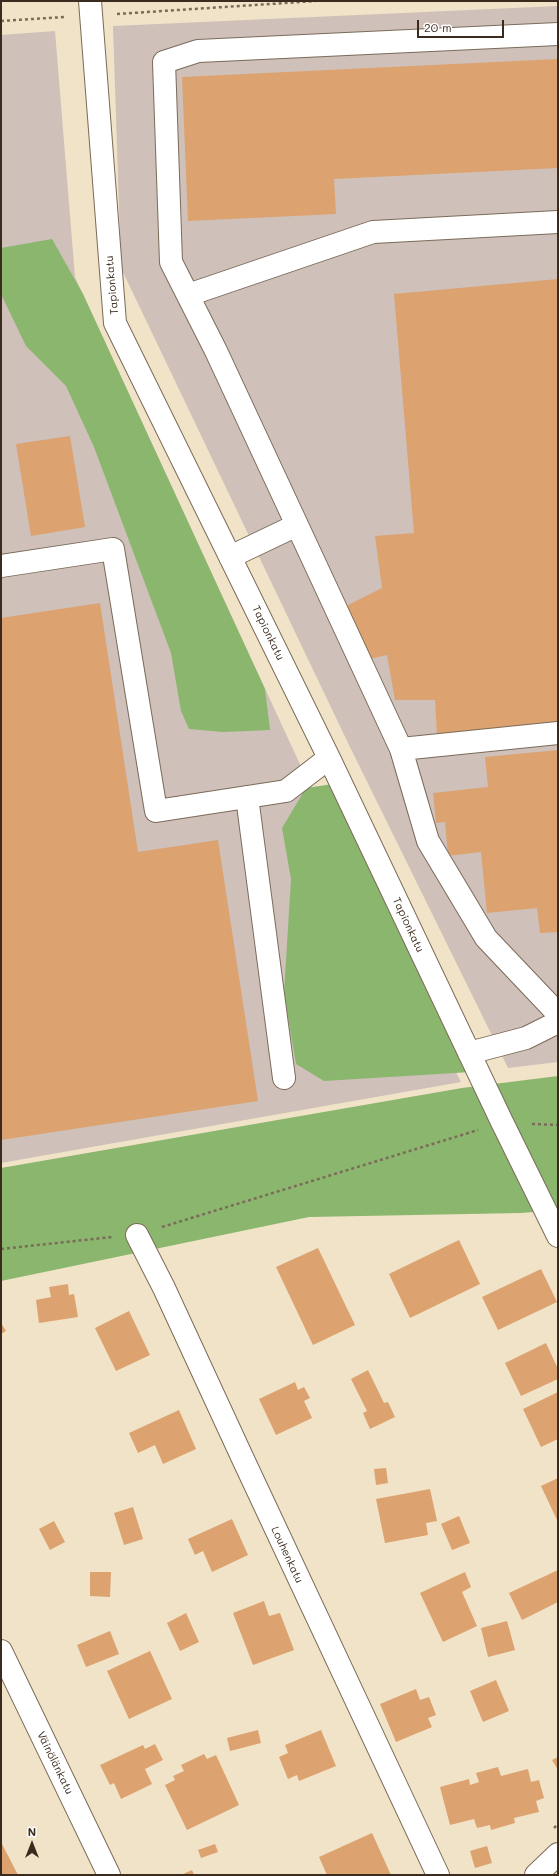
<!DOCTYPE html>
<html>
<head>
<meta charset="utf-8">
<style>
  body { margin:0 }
  #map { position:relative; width:559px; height:1876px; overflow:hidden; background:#f1e3c7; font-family:Mali,sans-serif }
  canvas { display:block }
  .frame { position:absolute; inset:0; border:2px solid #3b2a1e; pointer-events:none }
  .north { position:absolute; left:12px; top:1824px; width:40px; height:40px; -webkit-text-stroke:3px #fff; paint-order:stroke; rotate:0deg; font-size:11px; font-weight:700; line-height:16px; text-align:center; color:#3b2a1e }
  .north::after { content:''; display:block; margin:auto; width:14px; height:18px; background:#3b2a1e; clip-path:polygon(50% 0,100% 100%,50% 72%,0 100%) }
  .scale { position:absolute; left:417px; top:20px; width:87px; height:18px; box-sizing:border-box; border:2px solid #3b2a1e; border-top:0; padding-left:5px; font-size:12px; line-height:14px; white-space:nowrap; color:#3b2a1e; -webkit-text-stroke:3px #fff; paint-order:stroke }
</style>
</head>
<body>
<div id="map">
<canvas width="559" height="1876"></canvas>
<div class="frame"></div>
<div class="north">N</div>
<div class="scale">20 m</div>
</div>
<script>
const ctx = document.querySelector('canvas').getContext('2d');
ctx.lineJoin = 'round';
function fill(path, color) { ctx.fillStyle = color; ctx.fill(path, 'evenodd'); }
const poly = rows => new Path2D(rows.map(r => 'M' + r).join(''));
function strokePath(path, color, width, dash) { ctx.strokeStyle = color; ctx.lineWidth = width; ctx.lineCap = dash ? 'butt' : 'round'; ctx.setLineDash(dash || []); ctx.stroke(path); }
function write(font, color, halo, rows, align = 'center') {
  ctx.font = font + ' Mali,sans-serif'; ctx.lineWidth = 3; ctx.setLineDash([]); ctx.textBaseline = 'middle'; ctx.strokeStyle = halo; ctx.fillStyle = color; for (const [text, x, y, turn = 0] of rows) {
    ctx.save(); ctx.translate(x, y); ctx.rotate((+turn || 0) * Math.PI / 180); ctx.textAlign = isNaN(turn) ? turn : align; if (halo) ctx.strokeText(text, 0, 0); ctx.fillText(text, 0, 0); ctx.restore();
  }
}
const industrial = poly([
  [558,6,558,1062,508,1068,349,745,121,268,113,26],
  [55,31,75,277,304,773,461,1082,1,1163,1,35]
]);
const forest = poly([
  [52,239,83,294,265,689,270,730,223,732,189,729,181,711,171,653,94,447,66,386,26,346,1,294,1,248],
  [333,784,471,1072,324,1081,296,1064,284,993,291,879,282,828,306,788],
  [558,1076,558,1210,521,1213,309,1217,1,1281,1,1168,462,1088]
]);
const building = poly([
  [558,59,558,168,334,179,336,214,188,221,182,77],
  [558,279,558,722,437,735,435,700,395,700,387,655,370,659,346,606,382,588,375,536,414,533,394,294],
  [70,436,85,527,31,536,16,444],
  [100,603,138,852,218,840,258,1101,1,1140,1,618],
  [558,750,558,932,540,933,537,908,487,913,481,852,448,856,445,822,436,823,433,793,488,787,485,757],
  [459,1240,480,1284,410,1318,389,1274],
  [318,1248,355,1325,313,1345,276,1267],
  [541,1269,557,1302,498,1330,482,1297],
  [68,1284,69,1295,74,1294,78,1317,39,1323,36,1300,51,1297,49,1287],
  [129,1311,150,1355,116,1371,95,1328],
  [1,1323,6,1331,1,1334],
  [546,1343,558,1369,558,1379,521,1396,505,1363],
  [368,1370,384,1403,388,1402,395,1417,370,1429,363,1413,367,1411,351,1379],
  [295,1382,298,1390,304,1387,310,1398,304,1401,312,1418,276,1435,259,1399],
  [558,1392,558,1439,541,1447,523,1409],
  [179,1410,196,1449,163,1464,155,1445,138,1453,129,1433],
  [386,1468,388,1483,376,1485,374,1469],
  [558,1478,558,1522,541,1486],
  [430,1489,437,1521,426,1523,428,1535,385,1543,376,1499],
  [133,1507,143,1539,124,1545,114,1513],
  [459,1516,470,1543,452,1550,441,1524],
  [232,1519,248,1555,212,1572,203,1551,195,1555,188,1539],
  [54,1521,65,1542,50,1550,39,1529],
  [558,1570,558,1602,522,1620,509,1593],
  [90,1572,111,1572,110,1597,90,1596],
  [465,1572,471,1587,462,1592,477,1626,443,1642,420,1593],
  [264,1601,269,1616,280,1613,294,1650,253,1665,233,1613],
  [186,1613,199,1642,180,1651,167,1623],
  [507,1621,515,1650,488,1657,481,1628],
  [110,1631,119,1654,86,1667,77,1645],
  [150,1651,172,1699,129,1719,107,1671],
  [496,1680,509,1711,483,1722,470,1691],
  [416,1689,420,1700,429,1697,436,1715,428,1718,432,1727,396,1742,380,1704],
  [258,1730,261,1743,230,1751,227,1738],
  [321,1730,336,1766,299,1781,297,1775,288,1779,279,1757,288,1753,285,1745],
  [155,1744,163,1760,145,1769,152,1784,121,1799,114,1783,110,1785,100,1765,143,1745,145,1749],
  [204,1754,207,1759,216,1755,239,1805,187,1830,165,1785,175,1780,173,1776,184,1771,181,1765],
  [558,1757,558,1770,552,1760],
  [498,1767,501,1776,528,1769,531,1782,539,1780,544,1798,536,1801,539,1812,514,1818,515,1823,491,1830,490,1825,477,1828,474,1819,450,1825,440,1787,469,1779,470,1785,479,1782,476,1773],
  [372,1833,391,1875,327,1875,319,1857],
  [1,1842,18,1875,1,1875],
  [215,1844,218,1852,201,1858,198,1850],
  [487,1846,492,1863,475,1868,470,1851],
  [192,1870,194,1875,181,1875]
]);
const path = poly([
  [117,14,316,1],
  [1,21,64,17],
  [532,1124,558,1125],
  [162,1227,478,1130],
  [1,1249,112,1237],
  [554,1828,558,1824]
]);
const minor = poly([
  [90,1,115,323,329,758,502,1122,558,1236],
  [188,295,373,232,558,222],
  [297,525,216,351,171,262,164,62,198,51,558,34],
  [230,557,297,525,401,749,428,841,486,938,558,1014],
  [1,566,113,549,156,811,286,791,329,758],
  [401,749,558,733],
  [247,797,284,1078],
  [469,1053,526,1038,558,1022],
  [137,1235,164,1288,243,1459,438,1875],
  [1,1651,109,1875],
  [536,1875,558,1854]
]);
const streetNames = [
  ["Tapionkatu",112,285,-95],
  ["Tapionkatu",268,633,64],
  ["Tapionkatu",408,925,65],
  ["Louhenkatu",287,1555,65],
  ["Väinölänkatu",55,1763,64]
];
fill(industrial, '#cfc0ba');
fill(forest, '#8ab66e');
fill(building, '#dca26f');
strokePath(minor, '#7b6b59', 24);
strokePath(path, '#7b6b59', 2.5, [3, 3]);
strokePath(minor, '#fff', 22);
write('11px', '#3b2a1e', '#fff', streetNames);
</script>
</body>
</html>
